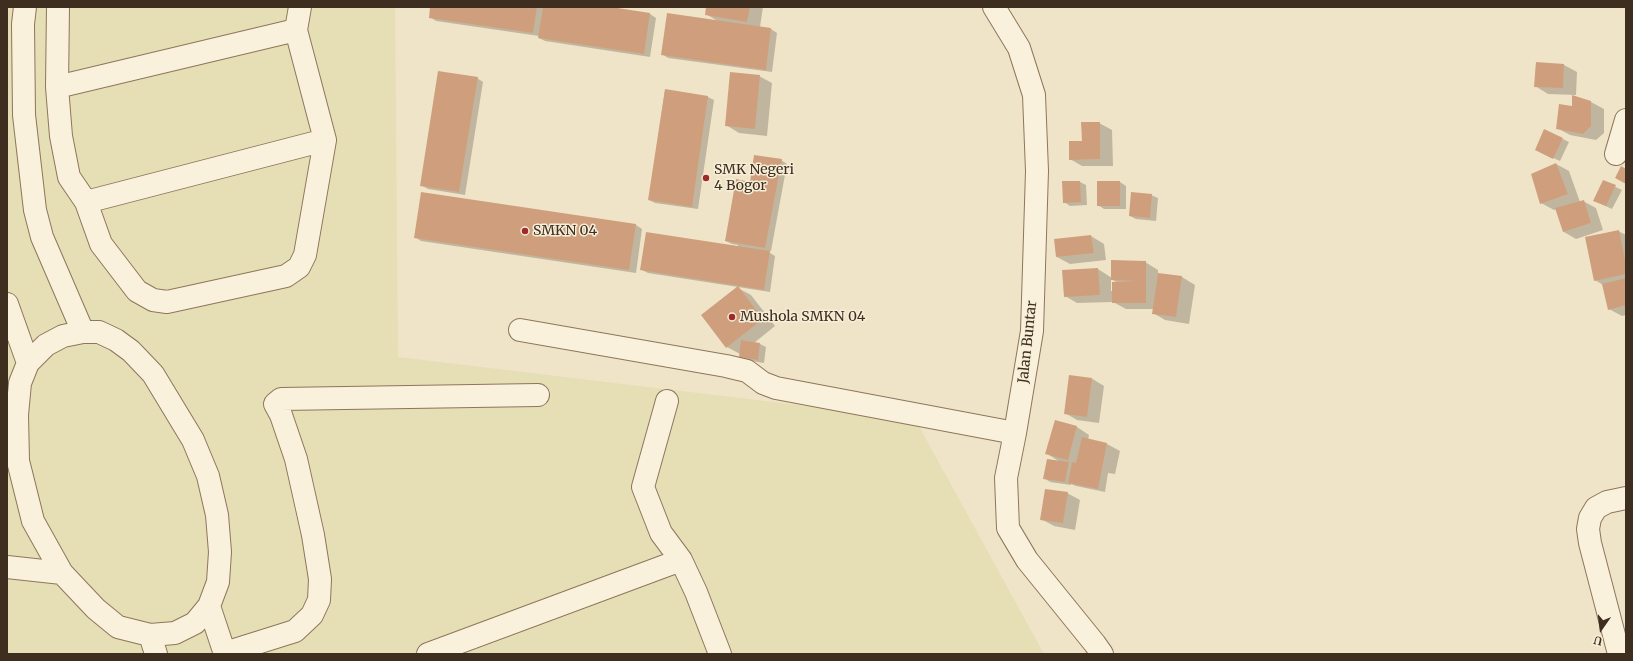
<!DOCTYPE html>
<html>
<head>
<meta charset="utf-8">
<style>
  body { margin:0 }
  #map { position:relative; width:1633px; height:661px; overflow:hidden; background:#f0e4c8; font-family:Merriweather,serif }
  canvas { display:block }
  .frame { position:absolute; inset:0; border:8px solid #3d2e20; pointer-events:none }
  .north { position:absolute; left:1581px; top:609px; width:40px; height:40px; -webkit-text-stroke:3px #f7eed8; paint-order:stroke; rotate:194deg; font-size:11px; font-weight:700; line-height:16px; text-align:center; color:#3d2e20 }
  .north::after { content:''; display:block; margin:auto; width:14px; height:18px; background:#3d2e20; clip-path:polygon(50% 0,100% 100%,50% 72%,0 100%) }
</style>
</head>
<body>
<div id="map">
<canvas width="1633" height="661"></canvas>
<div class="frame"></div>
<div class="north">U</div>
</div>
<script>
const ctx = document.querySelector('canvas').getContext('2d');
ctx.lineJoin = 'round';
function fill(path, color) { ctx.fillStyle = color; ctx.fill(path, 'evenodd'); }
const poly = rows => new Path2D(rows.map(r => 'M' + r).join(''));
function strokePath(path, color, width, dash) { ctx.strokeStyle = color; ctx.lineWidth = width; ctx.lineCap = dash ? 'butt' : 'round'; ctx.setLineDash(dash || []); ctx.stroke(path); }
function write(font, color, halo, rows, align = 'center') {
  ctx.font = font + ' Merriweather,serif'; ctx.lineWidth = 3; ctx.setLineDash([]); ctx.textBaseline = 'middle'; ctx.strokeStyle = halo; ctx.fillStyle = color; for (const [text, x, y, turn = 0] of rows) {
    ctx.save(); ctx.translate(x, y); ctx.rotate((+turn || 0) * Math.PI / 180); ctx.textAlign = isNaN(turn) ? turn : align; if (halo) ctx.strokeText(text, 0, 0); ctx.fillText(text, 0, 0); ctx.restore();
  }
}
const farmland = poly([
  [7,7,395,7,398,357,915,419,1044,654,7,654]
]);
const shadow = poly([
  [431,7,604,7,650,14,656,18,650,57,545,41,539,38,539,36,436,21,430,17],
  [707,7,763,7,760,27,771,29,777,33,772,72,668,58,662,54,719,22,706,14],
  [1536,63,1564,65,1577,72,1576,95,1548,94,1535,86],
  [759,76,772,83,767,136,739,133,726,125],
  [477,78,483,82,465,195,428,189,421,185],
  [665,90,708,97,714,100,698,209,655,203,649,200],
  [1591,102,1604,109,1604,133,1596,140,1570,135,1557,128],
  [1099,123,1112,130,1113,166,1082,166,1070,159],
  [1563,139,1569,142,1560,161,1542,153],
  [781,160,787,164,771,251,767,251,775,256,770,292,648,273,642,270,738,247,738,245,732,244,726,241,751,183],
  [1556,164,1569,171,1580,202,1583,201,1596,208,1603,230,1576,239,1564,232,1557,209,1554,210,1541,203],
  [1603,181,1622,190,1612,209,1601,204],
  [1080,182,1086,185,1087,205,1070,206,1064,202],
  [1120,182,1126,186,1126,209,1104,209,1098,205],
  [422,193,636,225,642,229,636,273,421,241,415,237],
  [1151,195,1158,198,1156,221,1136,219,1130,216],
  [1618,231,1626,235,1626,315,1622,316,1609,309,1603,285,1595,280],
  [1091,236,1104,244,1106,260,1070,264,1057,257],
  [1145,262,1158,270,1158,274,1182,277,1195,285,1189,324,1165,320,1153,313,1153,309,1126,309,1113,302,1077,303,1065,296,1098,269,1112,278],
  [1111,279,1118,283,1113,291,1111,291],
  [738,288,751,295,775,326,754,343,760,344,766,347,764,363,746,360,740,357,740,354,727,347],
  [1091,378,1104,386,1099,423,1077,420,1065,413],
  [1055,421,1077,427,1089,435,1088,440,1107,444,1120,451,1115,474,1108,473,1105,492,1076,486,1071,484,1071,485,1050,482,1044,478,1060,462,1046,453],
  [1067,493,1080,500,1075,530,1054,526,1041,519]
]);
const building = poly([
  [430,7,537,7,533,33,429,18],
  [543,7,611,7,650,13,644,54,538,38],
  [706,7,750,7,747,22,705,15],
  [667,13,771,28,766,70,661,55],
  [1536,62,1564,64,1563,88,1534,87],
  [438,71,478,77,459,192,420,186],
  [730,72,760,75,755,129,725,126],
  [665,89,708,96,692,207,648,200],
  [1572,95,1591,101,1591,126,1583,134,1556,129,1559,104,1572,106],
  [1081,122,1100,122,1100,159,1069,160,1069,141,1082,141],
  [1544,129,1563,138,1553,159,1535,150],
  [754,155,782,159,765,248,725,241,736,179,750,182],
  [1556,163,1568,194,1540,204,1531,174],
  [1621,166,1626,169,1626,184,1615,178],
  [1603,180,1616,185,1606,206,1593,201],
  [1062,181,1080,181,1081,202,1063,203],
  [1097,181,1120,181,1120,206,1097,206],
  [421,192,636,224,629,270,414,238],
  [1131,192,1152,194,1150,218,1129,216],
  [1584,200,1591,223,1563,232,1555,208],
  [1619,230,1626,265,1626,274,1594,281,1585,237],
  [646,232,770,251,764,290,640,270],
  [1091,235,1094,253,1056,257,1054,239],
  [1111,260,1146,261,1146,303,1112,303,1112,282,1139,281,1111,280],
  [1098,268,1100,295,1064,297,1062,270],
  [1158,273,1182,276,1176,317,1152,314],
  [1626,278,1626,305,1608,310,1602,284],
  [738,286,763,319,726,348,701,315],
  [741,340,760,343,758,360,739,357],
  [1069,375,1092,378,1087,417,1064,414],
  [1055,420,1077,426,1068,460,1045,454],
  [1082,437,1107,443,1098,489,1068,483,1072,462,1076,463],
  [1047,459,1069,462,1065,482,1043,479],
  [1045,489,1068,492,1063,523,1040,520]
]);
const minor = poly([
  [25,7,23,24,24,115,35,210,42,237,83,332],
  [58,7,57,87,61,136,69,177,86,202,101,244,137,291,153,300,167,302,286,276,299,267,305,255,325,140,296,30,300,7],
  [994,7,1019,48,1034,95,1037,171,1032,331,1015,433,1006,478,1008,528,1027,560,1095,644,1102,654],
  [57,87,296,30],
  [1616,154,1626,120],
  [86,202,325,140],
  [7,304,28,363],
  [520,330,726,366,747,371,763,383,776,388,1015,433],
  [83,332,99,332,116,340,131,351,153,374,193,440,208,476,217,515,220,552,218,582,209,606,195,623,175,633,150,635,118,627,96,609,62,573,33,521,18,461,17,415,20,383,28,363,46,345,63,336,83,332],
  [667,401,643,487,661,533,681,560,696,592,720,654],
  [7,567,62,573],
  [209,606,225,654],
  [150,635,156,654],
  [225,653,295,631,312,615,319,600,320,579,313,535,296,459,281,415,275,404,281,399,538,395],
  [428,654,681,560],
  [1619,654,1590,543,1588,529,1590,518,1596,508,1607,502,1626,498]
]);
const markers = [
  [706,178,4,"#9e2a2b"],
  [525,231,4,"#9e2a2b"],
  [732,317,4,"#9e2a2b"]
];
const poiNames = [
  ["SMK Negeri",714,170],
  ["4 Bogor",714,186],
  ["SMKN 04",533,231],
  ["Mushola SMKN 04",740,317]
];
const streetNames = [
  ["Jalan Buntar",1028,342,-84]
];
fill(farmland, '#e6deb5');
fill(shadow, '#0003');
fill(building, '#cf9f7d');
strokePath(minor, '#8d765c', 24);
strokePath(minor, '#faf1dc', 22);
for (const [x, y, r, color] of markers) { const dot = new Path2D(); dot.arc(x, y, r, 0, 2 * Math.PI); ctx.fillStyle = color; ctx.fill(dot); strokePath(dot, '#f7eed8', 1.5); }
write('14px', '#3d2e20', '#f7eed8', poiNames, 'left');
write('14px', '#3d2e20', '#f7eed8', streetNames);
</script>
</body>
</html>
